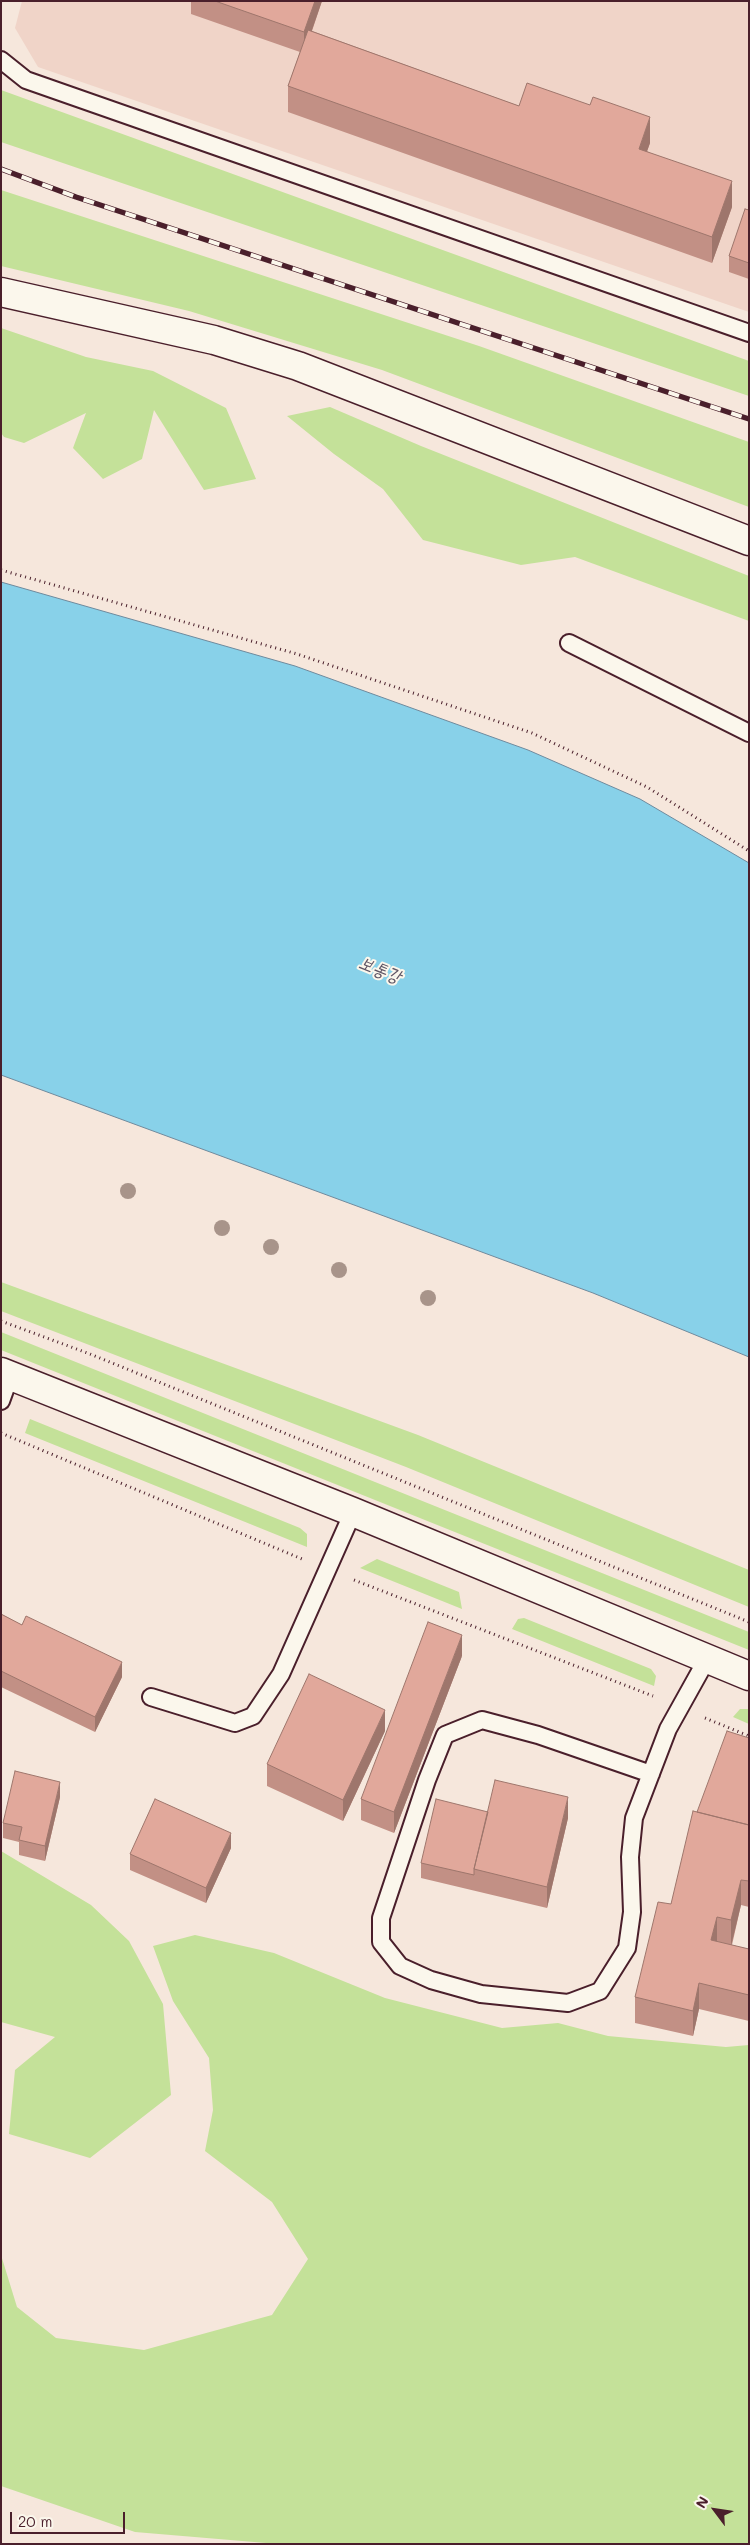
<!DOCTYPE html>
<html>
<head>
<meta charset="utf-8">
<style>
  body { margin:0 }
  #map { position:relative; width:750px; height:2545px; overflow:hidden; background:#f6e7dc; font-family:Mali,sans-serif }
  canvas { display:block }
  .frame { position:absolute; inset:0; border:2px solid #4a1f2b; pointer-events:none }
  .north { position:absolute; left:690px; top:2485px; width:50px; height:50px; -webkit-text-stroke:4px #fbf7ec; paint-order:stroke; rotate:301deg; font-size:14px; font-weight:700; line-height:20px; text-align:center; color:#4a1f2b }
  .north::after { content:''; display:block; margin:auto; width:18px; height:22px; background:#4a1f2b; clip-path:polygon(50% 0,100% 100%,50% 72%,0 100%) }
  .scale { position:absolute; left:10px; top:2512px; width:115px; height:22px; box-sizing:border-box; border:2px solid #4a1f2b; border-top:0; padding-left:6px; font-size:15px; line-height:18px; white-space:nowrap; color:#4a1f2b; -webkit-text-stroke:4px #fbf7ec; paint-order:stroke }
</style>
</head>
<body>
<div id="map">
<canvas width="750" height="2545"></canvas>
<div class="frame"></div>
<div class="north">N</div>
<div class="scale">20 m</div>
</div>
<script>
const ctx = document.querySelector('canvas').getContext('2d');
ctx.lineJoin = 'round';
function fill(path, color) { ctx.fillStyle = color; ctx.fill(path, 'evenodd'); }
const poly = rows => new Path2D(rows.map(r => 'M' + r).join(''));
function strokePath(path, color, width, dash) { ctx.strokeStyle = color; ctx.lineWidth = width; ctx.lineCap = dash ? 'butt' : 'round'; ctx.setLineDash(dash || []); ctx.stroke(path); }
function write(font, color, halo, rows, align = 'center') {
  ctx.font = font + ' Mali,"Poor Story",sans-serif'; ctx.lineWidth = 4; ctx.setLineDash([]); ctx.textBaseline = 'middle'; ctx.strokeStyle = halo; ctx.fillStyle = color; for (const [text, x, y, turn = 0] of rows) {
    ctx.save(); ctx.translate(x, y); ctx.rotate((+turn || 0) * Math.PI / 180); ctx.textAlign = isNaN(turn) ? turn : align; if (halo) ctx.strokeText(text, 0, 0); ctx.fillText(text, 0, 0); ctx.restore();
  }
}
const built = poly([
  [22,1,749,1,749,312,38,67,15,28]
]);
const green = poly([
  [1,90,749,361,749,396,1,142],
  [1,190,479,346,749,442,749,507,382,370,189,311,1,266],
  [1,328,86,357,153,371,226,408,256,479,204,490,154,410,142,459,103,479,73,448,86,413,24,443,4,437,1,433],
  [330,407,421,446,749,576,749,621,575,557,521,565,423,540,383,489,334,454,287,416],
  [1,1282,418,1435,749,1570,749,1607,406,1467,1,1311],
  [1,1332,749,1632,749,1650,1,1350],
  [30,1419,300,1528,307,1534,307,1547,25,1433],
  [377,1559,459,1592,462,1609,360,1568],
  [524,1618,651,1669,656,1676,654,1686,512,1629,518,1619],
  [740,1709,749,1709,749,1724,733,1717],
  [1,1851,91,1905,129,1941,163,2004,171,2095,90,2158,9,2134,15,2070,55,2037,1,2022],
  [195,1935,274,1953,385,1998,502,2028,558,2023,608,2036,726,2047,749,2045,749,2544,278,2544,135,2532,1,2486,1,2255,17,2307,56,2338,144,2350,272,2315,308,2259,272,2202,205,2151,213,2110,209,2058,173,2001,153,1946]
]);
const water = poly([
  [1,582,295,666,528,750,640,799,749,863,749,1357,593,1293,1,1075,1,582]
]);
const path = poly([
  [1,570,297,654,532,733,647,787,749,851],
  [1,1321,90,1354,749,1622],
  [1,1433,302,1559],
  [354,1580,653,1696],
  [705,1718,749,1736]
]);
const service = poly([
  [1,60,26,80,749,333],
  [569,643,749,733],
  [1,1401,10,1376],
  [151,1697,235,1723,253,1716,281,1674,353,1512],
  [651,1774,538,1735,482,1720,445,1735,427,1780,381,1918,381,1942,400,1966,431,1980,481,1994,568,2003,600,1991,627,1948,632,1912,630,1857,634,1818,668,1729,707,1659]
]);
const tertiary = poly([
  [1,1372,353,1512,749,1676]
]);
const secondary = poly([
  [1,292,214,340,298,366,749,541]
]);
const rail = poly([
  [1,169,76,197,749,419]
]);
const trees = [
  [128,1191],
  [222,1228],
  [271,1247],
  [339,1270],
  [428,1298]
];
const wall = poly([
  [191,1,322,1,312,31,519,106,650,143,647,151,732,207,712,263,288,112,288,86,300,52,191,14],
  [749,210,749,279,729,272,729,256],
  [1,1614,122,1677,95,1732,1,1687],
  [462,1656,394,1833,361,1820,361,1799],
  [385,1731,343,1821,267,1786,267,1764],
  [749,1738,749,1907,741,1905,732,1945,749,1949,749,2021,699,2009,693,2036,635,2023,635,1997,671,1904,697,1812],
  [60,1797,45,1861,19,1855,19,1842,3,1838,3,1823],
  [488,1812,568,1818,547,1908,421,1878,421,1863],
  [231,1848,206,1903,130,1870,130,1854]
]);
const shadedWall = poly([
  [315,1,322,1,304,53,304,32],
  [650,117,650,143,639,174,639,149],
  [732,181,732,207,712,263,712,237],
  [462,1635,462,1656,394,1833,394,1812],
  [122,1662,122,1677,95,1732,95,1717],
  [385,1710,385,1731,343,1821,343,1800],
  [60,1782,60,1797,45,1861,45,1846],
  [568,1797,568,1818,547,1908,547,1887],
  [231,1833,231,1848,206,1903,206,1888],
  [741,1880,741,1905,731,1946,731,1920],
  [717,1917,717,1942,711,1940],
  [699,1983,699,2009,693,2036,693,2011]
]);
const building = poly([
  [215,1,315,1,304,32,215,1],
  [308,30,519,106,527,83,590,105,593,97,650,117,639,149,732,181,712,237,288,86,308,30],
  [745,209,749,210,749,263,729,256,745,209],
  [1,1614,22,1625,26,1616,122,1662,95,1717,1,1671,1,1614],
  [428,1622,462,1635,394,1812,361,1799,428,1622],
  [309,1674,385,1710,343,1800,267,1764,309,1674],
  [727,1731,749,1738,749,1825,697,1812,727,1731],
  [15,1771,60,1782,45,1846,19,1840,22,1827,3,1823,15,1771],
  [495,1780,568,1797,547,1887,474,1869,495,1780],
  [155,1799,231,1833,206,1888,130,1854,155,1799],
  [436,1799,488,1812,474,1869,474,1875,421,1863,436,1799],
  [693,1811,749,1825,749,1881,741,1880,731,1920,717,1917,711,1940,749,1949,749,1995,699,1983,693,2011,635,1997,658,1902,671,1904,693,1811]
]);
const waterNames = [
  ["보통강",380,970,22]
];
fill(built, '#f0d4c8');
fill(green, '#c4e199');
fill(water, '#88d1e9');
strokePath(water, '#6f8a9d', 1);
strokePath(service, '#4a1f2b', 20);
strokePath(tertiary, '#4a1f2b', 31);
strokePath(secondary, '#4a1f2b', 31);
strokePath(path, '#4a1f2b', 3, [1, 4]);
strokePath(service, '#fbf7ec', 16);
strokePath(tertiary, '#fbf7ec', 28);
strokePath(secondary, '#fbf7ec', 28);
strokePath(rail, '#4a1f2b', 5.5);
strokePath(rail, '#fbf7ec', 4, [11]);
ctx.fillStyle = '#a8948a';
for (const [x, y] of trees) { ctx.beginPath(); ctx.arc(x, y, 8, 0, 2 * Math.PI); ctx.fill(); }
fill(wall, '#c29085');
fill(shadedWall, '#9e766c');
fill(building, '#e1a89b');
strokePath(building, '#9e766c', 1);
write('italic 18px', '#5d5464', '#fbf7ec', waterNames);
</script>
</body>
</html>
